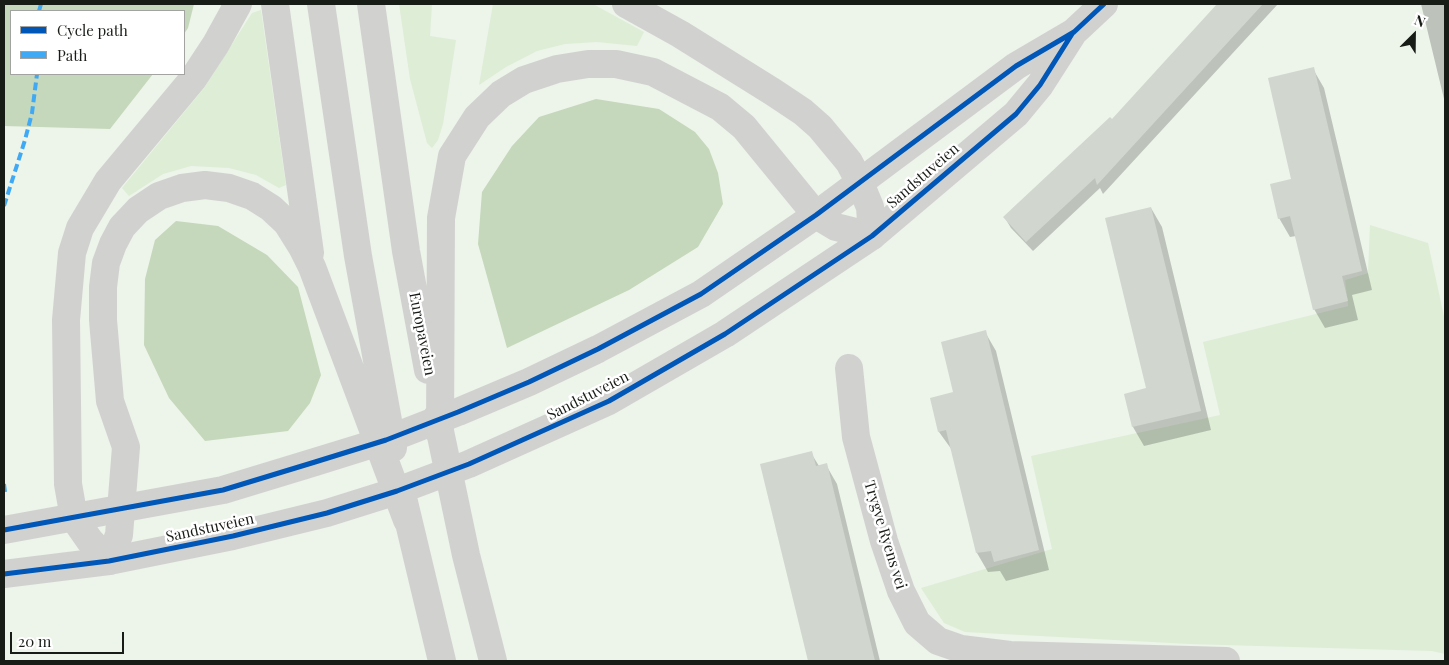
<!DOCTYPE html>
<html>
<head>
<meta charset="utf-8">
<style>
  body { margin:0 }
  #map { position:relative; width:1449px; height:665px; overflow:hidden; background:#edf4ea; font-family:"Playfair Display",serif }
  canvas { display:block }
  .frame { position:absolute; inset:0; border:5px solid #181c16; pointer-events:none }
  .legend { position:absolute; left:10px; top:10px; width:175px; height:65px; box-sizing:border-box; background:#fff; border:1px solid #a3a4a2; margin:0; padding:6px 9px; list-style:none; font-size:15px; color:#181c16 }
  .legend li { display:flex; align-items:center; gap:10px; height:25px }
  .legend b { width:25px; border:1px solid #a3a4a2 }
  .north { position:absolute; left:1389px; top:10px; width:50px; height:50px; -webkit-text-stroke:4px #fff; paint-order:stroke; rotate:23deg; font-size:14px; font-weight:700; line-height:20px; text-align:center; color:#181c16 }
  .north::after { content:''; display:block; margin:auto; width:18px; height:22px; background:#181c16; clip-path:polygon(50% 0,100% 100%,50% 72%,0 100%) }
  .scale { position:absolute; left:10px; top:632px; width:114px; height:22px; box-sizing:border-box; border:2px solid #181c16; border-top:0; padding-left:6px; font-size:15px; line-height:18px; white-space:nowrap; color:#181c16; -webkit-text-stroke:4px #fff; paint-order:stroke }
</style>
</head>
<body>
<div id="map">
<canvas width="1449" height="665"></canvas>
<div class="frame"></div>
<ul class="legend">
<li><b style="height:6px;background:#0057b8"></b>Cycle path</li>
<li><b style="height:6px;background:#3fa9f5"></b>Path</li>
</ul>
<div class="north">N</div>
<div class="scale">20 m</div>
</div>
<script>
const ctx = document.querySelector('canvas').getContext('2d');
ctx.lineJoin = 'round';
function fill(path, color) { ctx.fillStyle = color; ctx.fill(path, 'evenodd'); }
const poly = rows => new Path2D(rows.map(r => 'M' + r).join(''));
function strokePath(path, color, width, dash) { ctx.strokeStyle = color; ctx.lineWidth = width; ctx.lineCap = dash ? 'butt' : 'round'; ctx.setLineDash(dash || []); ctx.stroke(path); }
function write(font, color, halo, rows, align = 'center') {
  ctx.font = font + ' "Playfair Display",serif'; ctx.lineWidth = 5; ctx.setLineDash([]); ctx.textBaseline = 'middle'; ctx.strokeStyle = halo; ctx.fillStyle = color; for (const [text, x, y, turn = 0] of rows) {
    ctx.save(); ctx.translate(x, y); ctx.rotate((+turn || 0) * Math.PI / 180); ctx.textAlign = isNaN(turn) ? turn : align; if (halo) ctx.strokeText(text, 0, 0); ctx.fillText(text, 0, 0); ctx.restore();
  }
}
const green = poly([
  [399,4,432,4,430,36,456,40,443,124,438,140,432,148,427,143,410,79],
  [493,4,593,4,644,32,637,46,597,42,565,44,537,51,506,67,479,85],
  [261,10,286,185,279,188,256,175,229,168,191,166,163,174,129,196,122,188,204,88,252,13],
  [1370,225,1428,243,1445,321,1445,654,1432,651,1190,644,965,632,944,623,921,588,1052,549,1031,456,1220,415,1203,342,1348,306,1345,280,1368,273]
]);
const forest = poly([
  [4,4,194,4,188,28,184,34,184,11,11,11,11,74,153,74,110,129,4,126],
  [596,99,659,109,695,132,709,149,718,173,723,204,698,247,629,290,507,348,478,244,482,192,512,146,539,117],
  [176,221,218,226,267,255,298,287,321,375,310,403,288,431,205,441,169,398,144,345,145,279,155,240]
]);
const shadow = poly([
  [1222,4,1278,4,1103,194,1100,188,1033,251,1011,228,1005,218,1112,121],
  [1421,4,1445,4,1445,103],
  [1313,69,1324,88,1372,290,1352,295,1358,320,1325,328,1314,309,1296,236,1290,237,1279,218,1293,180],
  [1151,208,1162,227,1211,430,1144,446,1133,427,1126,395,1147,389],
  [985,332,996,351,1049,570,1006,581,1000,571,988,572,977,553,952,450,939,432,954,393],
  [811,453,819,466,826,465,837,484,880,661,809,661,762,465]
]);
const building = poly([
  [1217,4,1263,4,1097,185,1095,178,1026,242,1003,217,1110,117,1112,119],
  [1314,67,1362,271,1342,276,1348,301,1313,310,1290,216,1278,219,1270,184,1291,179,1268,78],
  [1151,207,1201,411,1132,427,1124,394,1146,388,1105,218],
  [986,330,1039,550,994,562,991,551,976,553,946,430,938,432,930,398,953,392,941,342],
  [812,451,816,466,827,463,875,661,808,661,760,464]
]);
const street = poly([
  [849,368,856,437,884,541,901,591,917,623,938,641,961,649,1010,655,1226,661]
]);
const secondary = poly([
  [4,530,223,490,315,462,386,440,458,412,529,382,598,349,701,294,816,215,1016,66,1074,32,1104,4],
  [4,574,109,561,233,536,327,513,397,491,469,464,609,401,725,334,872,236,1016,114,1040,85,1072,35]
]);
const highway = poly([
  [238,4,216,44,193,79,108,181,80,228,72,253,66,320,68,484,74,518,90,541,109,561,119,535,126,447,110,401,103,320,103,287,106,263,113,244,122,227,138,210,159,196,182,188,205,185,229,188,252,196,271,208,287,223,302,247,312,267,407,520],
  [275,4,310,253],
  [321,4,358,256,393,448],
  [371,4,406,251,428,370],
  [437,417,466,555,493,661],
  [440,434,441,218,452,156,477,117,501,94,524,80,557,69,588,64,616,64,653,72,720,107,744,127,816,215,836,227,872,236,870,207,860,183,849,162,820,127,803,112,773,92,680,34,626,4],
  [404,502,442,661]
]);
const quiet = poly([
  [39,11,41,4],
  [4,206,25,140,32,113,37,74],
  [4,484,5,492]
]);
const cycleway = poly([
  [4,530,223,490,315,462,386,440,458,412,529,382,598,349,701,294,816,215,1016,66,1074,32,1104,4],
  [4,574,109,561,233,536,327,513,397,491,469,464,609,401,725,334,872,236,1016,114,1040,85,1072,34]
]);
const streetNames = [
  ["Sandstuveien",923,176,-41],
  ["Europaveien",422,334,79],
  ["Sandstuveien",588,396,-27],
  ["Sandstuveien",210,528,-12],
  ["Trygve Ryens vei",885,535,73]
];
fill(green, '#deedd6');
fill(forest, '#c5d8bb');
fill(shadow, '#0003');
fill(building, '#d1d6cf');
strokePath(street, '#d1d2d0', 28);
strokePath(secondary, '#d1d2d0', 28);
strokePath(highway, '#d1d2d0', 28);
strokePath(quiet, '#3fa9f5', 4, [8, 4]);
strokePath(cycleway, '#0057b8', 5);
write('15px', '#181c16', '#fff', streetNames);
</script>
</body>
</html>
